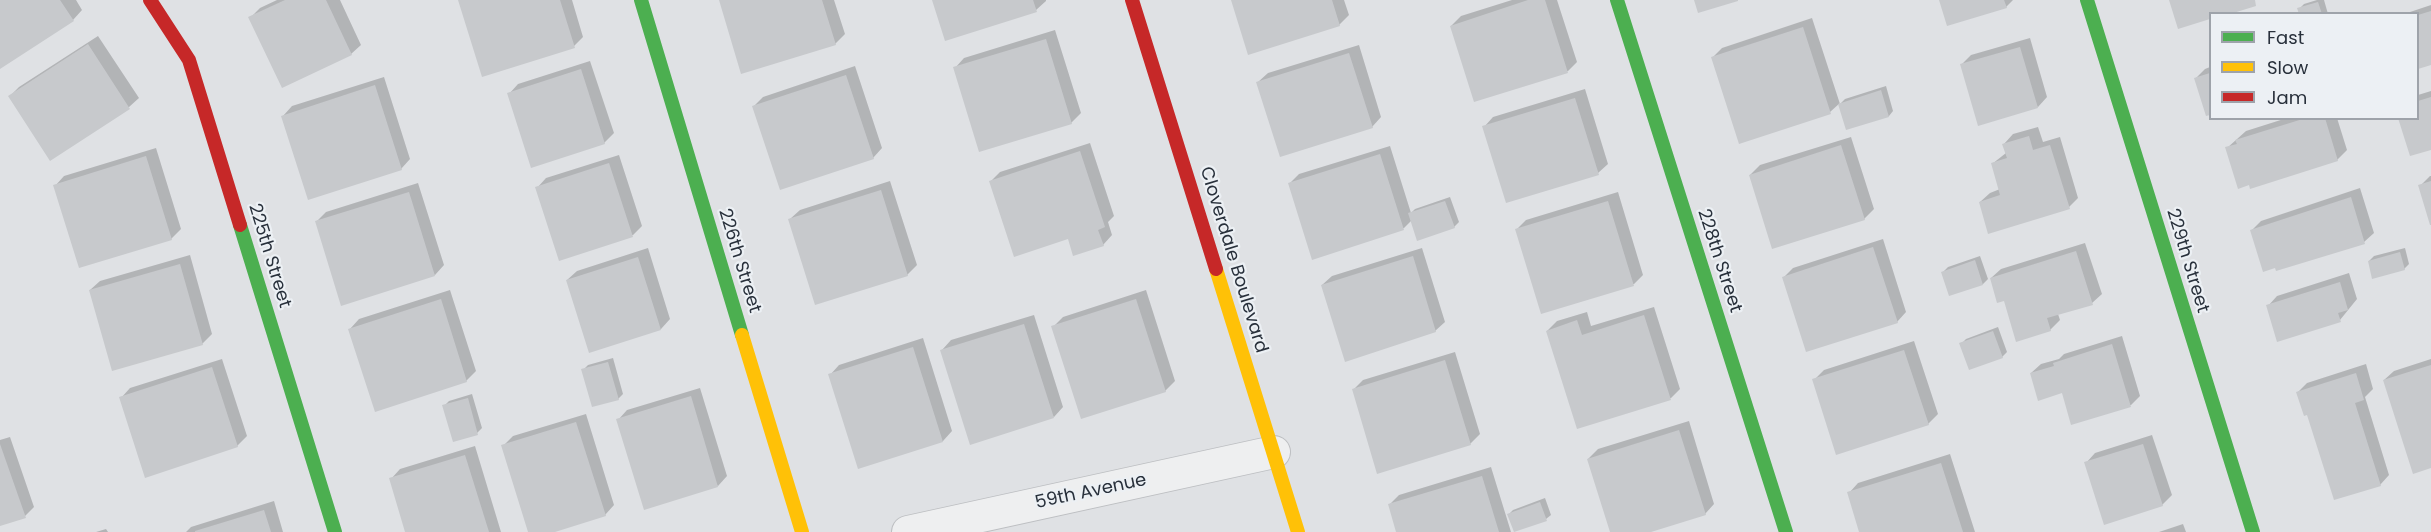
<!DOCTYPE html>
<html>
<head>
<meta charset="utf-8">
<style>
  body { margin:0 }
  #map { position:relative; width:2431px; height:532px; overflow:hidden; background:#dfe1e4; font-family:Poppins,sans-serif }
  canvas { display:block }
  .legend { position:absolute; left:2209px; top:12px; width:210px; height:108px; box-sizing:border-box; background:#ecf0f4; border:2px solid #9ea3aa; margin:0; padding:8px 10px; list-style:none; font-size:18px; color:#28303b }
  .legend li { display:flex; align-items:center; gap:12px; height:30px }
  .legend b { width:30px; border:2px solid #9ea3aa }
</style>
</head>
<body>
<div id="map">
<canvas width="2431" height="532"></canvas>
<ul class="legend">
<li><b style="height:8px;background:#4caf50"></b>Fast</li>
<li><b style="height:8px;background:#ffc107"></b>Slow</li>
<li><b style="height:8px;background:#c62828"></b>Jam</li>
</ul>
</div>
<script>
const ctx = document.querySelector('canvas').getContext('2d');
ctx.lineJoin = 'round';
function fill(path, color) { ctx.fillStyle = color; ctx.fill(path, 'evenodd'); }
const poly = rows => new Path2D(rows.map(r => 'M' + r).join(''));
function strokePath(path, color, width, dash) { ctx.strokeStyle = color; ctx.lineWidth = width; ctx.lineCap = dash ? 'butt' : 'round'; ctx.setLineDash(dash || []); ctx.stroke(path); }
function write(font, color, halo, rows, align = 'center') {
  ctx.font = font + ' Poppins,sans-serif'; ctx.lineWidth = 4.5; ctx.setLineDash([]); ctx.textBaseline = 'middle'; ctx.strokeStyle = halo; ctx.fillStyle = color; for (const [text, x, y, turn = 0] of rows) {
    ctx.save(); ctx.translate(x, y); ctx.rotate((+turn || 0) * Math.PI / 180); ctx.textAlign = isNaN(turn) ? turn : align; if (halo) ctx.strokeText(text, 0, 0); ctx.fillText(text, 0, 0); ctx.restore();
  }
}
const shadow = poly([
  [0,0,76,0,82,10,73,20,0,67],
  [277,0,340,0,361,45,351,54,250,18,260,8],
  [461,0,572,0,583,37,574,46],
  [720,0,834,0,845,34,835,44],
  [933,0,1046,0,1046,1,1036,10],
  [1232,0,1344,0,1349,15,1339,25],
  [1512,0,1557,0,1577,62,1568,71,1475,100,1451,26,1461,16],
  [1941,0,2013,0,2006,7],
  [2317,0,2324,0,2328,14,2300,14,2299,9,2304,4],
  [2431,5,2431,63,2418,68,2418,14,2404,14],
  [1812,18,1840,104,1845,99,1886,86,1893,111,1889,116,1847,128,1840,103,1830,112,1713,57,1722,48],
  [1055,30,1081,113,1071,123,955,68,964,58],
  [98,36,139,98,129,107,50,159,10,96,19,87],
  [2030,38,2047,97,2038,107,1961,65,1971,55],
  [1359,45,1381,117,1372,127,1258,82,1268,73],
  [590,61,614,133,604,143,509,94,518,84],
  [855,66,882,148,873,158,753,107,763,97],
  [2210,67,2210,113,2207,114,2195,79,2205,69],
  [384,77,410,159,401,169,283,116,292,106],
  [1585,89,1608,164,1598,173,1484,127,1493,117],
  [2431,91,2431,148,2418,118,2418,95],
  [2287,118,2337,118,2347,150,2337,160,2227,148,2246,131],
  [2038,127,2043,142,2060,137,2078,198,2069,207,1980,202,1990,193,2000,189,1992,164,2006,153,2004,144,2013,134],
  [1851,137,1874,209,1864,219,1750,175,1760,165],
  [1090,143,1114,216,1108,222,1112,235,1103,245,1069,237,991,181,1000,172],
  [1390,146,1411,213,1415,209,1450,197,1459,222,1454,227,1412,220,1404,228,1313,258,1289,184,1299,174],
  [156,148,181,229,171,239,55,186,64,176],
  [619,155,642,226,633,235,560,259,537,188,546,178],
  [2430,176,2431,176,2431,222,2420,186],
  [890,181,917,265,907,275,790,219,800,210],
  [418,183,444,265,435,275,317,221,326,212],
  [2360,188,2374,233,2364,242,2251,231,2261,221],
  [1618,192,1643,275,1634,284,1542,312,1516,230,1526,220],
  [1883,239,1906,312,1897,322,1784,277,1793,268],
  [2085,243,2102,294,2092,303,2058,314,2060,320,2050,330,2005,300,1991,278,2001,269],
  [648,248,670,319,661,329,590,351,567,280,577,271],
  [1422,248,1445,322,1435,331,1322,285,1332,276],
  [2405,248,2409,264,2404,269,2369,261,2374,256],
  [190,255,212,334,202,344,90,290,100,281],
  [1980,256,1988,279,1983,284,1950,294,1943,272,1948,267],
  [2349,273,2357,299,2340,320,2268,306,2277,296],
  [450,290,476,371,466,381,350,329,359,319],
  [1146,290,1175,381,1165,391,1053,327,1063,317],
  [1654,307,1680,389,1671,398,1578,428,1547,331,1557,321,1587,312,1591,326],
  [1034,315,1063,407,1054,417,942,350,951,340],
  [1998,327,2007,352,2002,357,1961,344,1966,339],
  [2122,336,2140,396,2131,405,2072,423,2062,391,2031,373,2041,364,2059,359,2064,354],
  [923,338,952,431,943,441,859,467,830,375,839,365],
  [1914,341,1938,414,1928,424,1814,380,1824,370],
  [1455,352,1480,434,1470,444,1354,389,1363,380],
  [613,358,623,394,618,399,583,370,588,365],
  [222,359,247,436,237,446,121,398,130,388],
  [2431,359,2431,466,2384,380,2394,371],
  [2366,364,2373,389,2365,397,2389,475,2380,485,2308,414,2298,392,2307,383],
  [700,388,727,476,718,486,618,420,627,410],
  [472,394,482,428,477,433,444,406,449,401],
  [586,414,614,505,605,515,550,532,530,532,503,446,513,436],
  [1689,421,1714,504,1705,514,1646,532,1611,532,1588,459,1598,449],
  [2152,435,2172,495,2162,505,2086,463,2095,453],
  [10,437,34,507,25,516,0,525,0,440],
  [475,446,501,532,407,532,391,479,400,469],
  [1950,454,1975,532,1861,532,1849,493,1858,483],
  [1491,467,1511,532,1397,532,1389,505,1399,495],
  [1545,498,1551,515,1546,519,1508,515,1513,510],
  [274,501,283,532,186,532,191,527],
  [2183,524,2186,532,2159,532],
  [106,529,108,532,96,532]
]);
const building = poly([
  [0,0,60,0,74,21,0,69],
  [285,0,326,0,352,55,282,88,248,17],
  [458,0,560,0,575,48,482,77],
  [719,0,822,0,836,45,741,74],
  [932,0,1033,0,1037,12,945,41],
  [1231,0,1332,0,1340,26,1248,55],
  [1528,0,1545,0,1568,73,1474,102,1450,26],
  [1694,0,1738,0,1738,1,1698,13],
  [1939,0,2004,0,2007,8,1947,26],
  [2169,0,2255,0,2256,6,2230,14,2210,14,2210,19,2178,29],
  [2318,2,2322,14,2299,14,2297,8],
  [2431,11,2431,65,2418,69,2418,15],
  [1803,27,1831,114,1739,144,1711,57],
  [1046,39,1072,124,979,152,953,67],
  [88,44,130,109,50,161,8,96],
  [2020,47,2038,108,1978,126,1960,64],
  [1349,53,1373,128,1280,157,1256,82],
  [581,69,605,144,531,168,507,93],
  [2210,73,2210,115,2206,116,2194,78],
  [846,75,874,159,780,190,752,106],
  [375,85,402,170,308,200,281,116],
  [1881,90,1889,117,1846,130,1838,104],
  [2431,97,2431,150,2410,156,2398,118,2418,118,2418,101],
  [1575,98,1599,175,1506,203,1482,126],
  [2306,118,2325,118,2338,161,2250,189,2249,185,2238,189,2225,147,2237,144,2235,140],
  [2029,136,2033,150,2050,145,2070,209,1988,234,1979,202,2000,195,1991,163,2007,158,2002,144],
  [1841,145,1865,220,1772,249,1749,175],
  [1080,151,1105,227,1098,230,1104,246,1073,256,1068,239,1014,257,989,181],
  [1380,154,1404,230,1312,260,1288,183],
  [146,156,172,240,79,268,53,185],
  [609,163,633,237,559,261,535,187],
  [2431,181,2431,225,2430,225,2418,185],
  [881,190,908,276,815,305,788,219],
  [409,192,435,276,341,306,315,221],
  [2351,197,2365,244,2276,271,2275,268,2263,272,2250,230],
  [1445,201,1455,228,1417,241,1408,213],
  [1608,201,1634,286,1541,314,1515,229],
  [1873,247,1898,323,1806,352,1782,277],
  [2076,251,2093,305,2047,318,2051,331,2016,342,2004,301,1997,303,1990,278],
  [2400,252,2405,270,2372,279,2368,261],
  [1413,256,1436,332,1345,362,1321,285],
  [638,257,661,330,589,353,566,280],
  [1975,260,1983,285,1949,296,1941,272],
  [180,264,203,345,112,371,89,290],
  [2340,282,2348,310,2338,313,2341,322,2277,342,2266,305],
  [441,299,467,382,375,412,348,329],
  [1136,299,1166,392,1081,419,1051,326],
  [1644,315,1671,400,1577,429,1546,331,1577,320,1582,335],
  [1024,324,1054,418,970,445,940,350],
  [1993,331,2003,358,1969,370,1959,343],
  [2112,344,2131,407,2071,425,2062,393,2038,401,2030,373,2054,366,2053,363],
  [913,347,943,442,858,469,828,374],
  [1904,350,1929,425,1836,455,1812,379],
  [1445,360,1471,445,1377,474,1352,389],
  [608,362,619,400,592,407,581,369],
  [2431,365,2431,468,2413,474,2383,380],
  [212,367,238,447,145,478,119,397],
  [2356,373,2364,400,2355,403,2381,486,2334,500,2307,415,2304,416,2296,392],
  [691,396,718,487,644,510,616,419],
  [468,398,478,435,453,442,442,405],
  [576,422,606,516,555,532,528,532,501,445],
  [1679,430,1706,515,1651,532,1610,532,1587,459],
  [0,444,26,518,0,526],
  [2143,444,2163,506,2104,525,2084,462],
  [465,455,489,532,405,532,389,478],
  [1941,463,1963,532,1859,532,1847,492],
  [1482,476,1499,532,1396,532,1388,504],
  [1540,502,1547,521,1514,532,1507,514],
  [264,510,271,532,195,532,195,531]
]);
const street = poly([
  [908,532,1274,452]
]);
const fast = poly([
  [641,0,742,335],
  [1617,0,1786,532],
  [2087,0,2253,532],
  [240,225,335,532]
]);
const slow = poly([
  [1216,269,1298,532],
  [742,335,802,532]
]);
const jam = poly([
  [150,0,189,60,240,225],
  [1132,0,1216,269]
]);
const streetNames = [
  ["225th Street",269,256,73],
  ["Cloverdale Boulevard",1233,260,73],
  ["226th Street",739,261,73],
  ["228th Street",1719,261,72],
  ["229th Street",2187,261,73],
  ["59th Avenue",1091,492,-12]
];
fill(shadow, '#0003');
fill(building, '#c7c9cc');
strokePath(street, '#bdbfc2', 34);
strokePath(street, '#eeeff0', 32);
strokePath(fast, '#4caf50', 14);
strokePath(slow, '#ffc107', 14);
strokePath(jam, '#c62828', 14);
write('18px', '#28303b', '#ecf0f4', streetNames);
</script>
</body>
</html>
